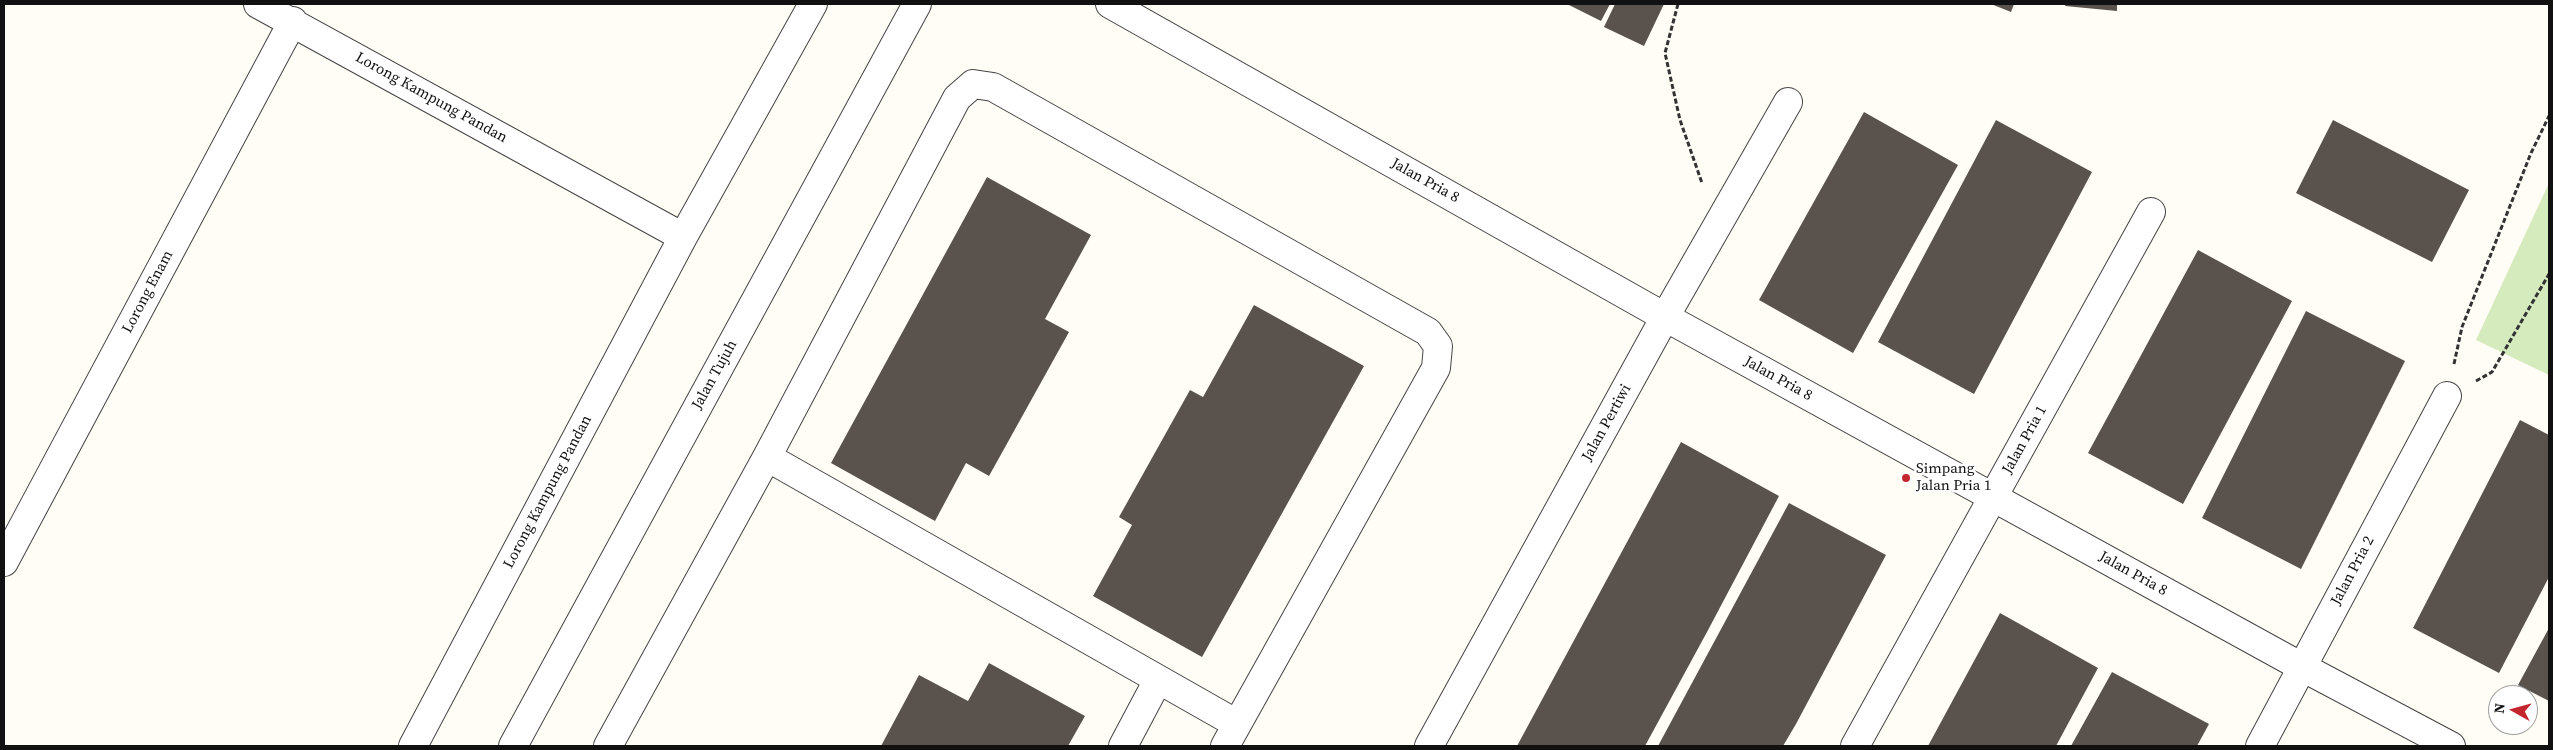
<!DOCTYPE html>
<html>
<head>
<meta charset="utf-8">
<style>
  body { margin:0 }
  #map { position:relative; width:2553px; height:750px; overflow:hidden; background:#fffdf5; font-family:"Source Serif 4",serif }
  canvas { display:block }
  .frame { position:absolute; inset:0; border:5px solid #111; pointer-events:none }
  .north { position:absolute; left:2488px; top:685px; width:50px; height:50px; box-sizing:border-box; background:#fff; border:1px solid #a0a0a0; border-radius:50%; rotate:277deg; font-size:14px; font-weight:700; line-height:20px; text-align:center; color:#111 }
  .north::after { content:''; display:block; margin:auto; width:18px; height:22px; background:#c4262e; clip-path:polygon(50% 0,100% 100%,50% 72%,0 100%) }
</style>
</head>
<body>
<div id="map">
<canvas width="2553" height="750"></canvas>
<div class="frame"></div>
<div class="north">N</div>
</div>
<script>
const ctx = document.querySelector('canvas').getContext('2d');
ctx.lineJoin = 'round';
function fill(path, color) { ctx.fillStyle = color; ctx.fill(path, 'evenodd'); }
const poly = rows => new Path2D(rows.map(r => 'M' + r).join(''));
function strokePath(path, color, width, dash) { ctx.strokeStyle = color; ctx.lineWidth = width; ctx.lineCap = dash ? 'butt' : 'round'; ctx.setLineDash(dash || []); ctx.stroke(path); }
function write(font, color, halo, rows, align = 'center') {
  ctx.font = font + ' "Source Serif 4",serif'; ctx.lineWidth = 5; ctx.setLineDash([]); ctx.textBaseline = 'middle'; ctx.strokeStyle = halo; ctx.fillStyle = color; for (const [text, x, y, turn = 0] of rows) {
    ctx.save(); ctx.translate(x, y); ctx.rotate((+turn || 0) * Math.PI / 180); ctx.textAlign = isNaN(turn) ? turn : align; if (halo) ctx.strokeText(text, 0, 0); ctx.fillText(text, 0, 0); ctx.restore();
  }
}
const green = poly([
  [2549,183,2549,375,2476,340]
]);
const building = poly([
  [1567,4,1610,4,1601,21],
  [1615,4,1664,4,1644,46,1604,27],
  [1991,4,2014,4,2011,12],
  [2066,4,2117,4,2117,11,2065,6],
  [1864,112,1958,165,1853,353,1759,300],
  [1996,120,2092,172,1974,394,1878,342],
  [2333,120,2469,190,2432,262,2296,193],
  [987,177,1091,235,1045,319,1069,332,989,476,966,463,935,521,831,463],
  [2198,250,2292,301,2183,504,2088,453],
  [1254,305,1364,366,1202,657,1093,596,1132,525,1119,517,1190,390,1203,397],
  [2306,311,2405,361,2301,569,2202,518],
  [2520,420,2549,435,2549,577,2499,673,2413,628],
  [1681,442,1779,496,1707,632,1645,746,1517,746],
  [1789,503,1886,555,1796,724,1783,746,1658,746],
  [2000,613,2098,668,2056,746,1928,746],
  [2549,628,2549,701,2518,685],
  [989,663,1085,716,1068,746,881,746,919,675,968,701],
  [2112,672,2209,724,2197,746,2071,746]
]);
const path = poly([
  [1678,4,1665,53,1680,120,1702,183],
  [2454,364,2462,327,2531,153,2549,116],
  [2476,381,2492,372,2549,274]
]);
const minor = poly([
  [258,4,683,237],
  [1110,4,1665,317,2302,667,2451,746],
  [767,457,1237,724],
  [4,562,293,21],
  [413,746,683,237,813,4],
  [513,746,917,4],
  [608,746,767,457,957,98,973,84,993,87,1428,332,1438,346,1436,368,1225,746],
  [1123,746,1158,680],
  [1429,746,1665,317,1788,102],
  [1855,746,2151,212],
  [2260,746,2447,396]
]);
const markers = [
  [1906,478,5,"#c4262e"]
];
const streetNames = [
  ["Lorong Kampung Pandan",431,98,29],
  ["Jalan Pria 8",1425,181,29],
  ["Lorong Enam",148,292,-62],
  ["Jalan Tujuh",715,375,-61],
  ["Jalan Pria 8",1778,379,29],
  ["Jalan Pertiwi",1607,423,-61],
  ["Jalan Pria 1",2025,440,-61],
  ["Lorong Kampung Pandan",548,492,-62],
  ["Jalan Pria 2",2353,571,-62],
  ["Jalan Pria 8",2133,574,29]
];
const poiNames = [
  ["Simpang",1916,469],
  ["Jalan Pria 1",1916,486]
];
fill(green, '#d5ebbd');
fill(building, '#5a524d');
strokePath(minor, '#444', 30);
strokePath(path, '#333', 3, [5, 2.5]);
strokePath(minor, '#fff', 28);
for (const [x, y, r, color] of markers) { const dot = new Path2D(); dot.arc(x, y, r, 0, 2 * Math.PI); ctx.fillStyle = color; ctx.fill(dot); strokePath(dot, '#fff', 2); }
write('15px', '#111', '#fff', streetNames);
write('15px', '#111', '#fff', poiNames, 'left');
</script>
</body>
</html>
